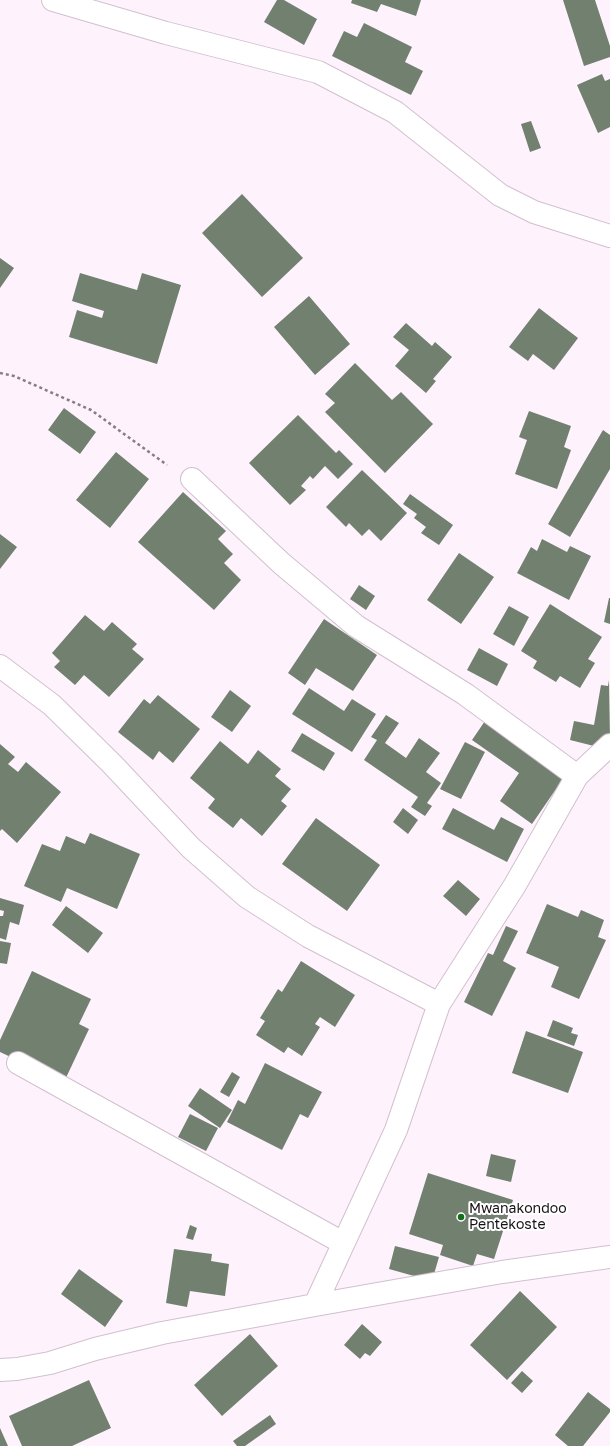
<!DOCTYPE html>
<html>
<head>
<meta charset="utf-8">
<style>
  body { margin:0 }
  canvas { display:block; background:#fef2fc }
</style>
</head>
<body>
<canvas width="610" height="1446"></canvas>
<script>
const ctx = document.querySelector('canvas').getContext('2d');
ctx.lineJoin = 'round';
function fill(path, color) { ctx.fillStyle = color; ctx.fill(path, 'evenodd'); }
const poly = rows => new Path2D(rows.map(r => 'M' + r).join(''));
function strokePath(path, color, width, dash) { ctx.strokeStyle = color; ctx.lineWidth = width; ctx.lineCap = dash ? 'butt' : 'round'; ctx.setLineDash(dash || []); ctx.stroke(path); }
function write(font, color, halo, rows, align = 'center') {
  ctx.font = font + ' "Golos Text",sans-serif'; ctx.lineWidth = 4; ctx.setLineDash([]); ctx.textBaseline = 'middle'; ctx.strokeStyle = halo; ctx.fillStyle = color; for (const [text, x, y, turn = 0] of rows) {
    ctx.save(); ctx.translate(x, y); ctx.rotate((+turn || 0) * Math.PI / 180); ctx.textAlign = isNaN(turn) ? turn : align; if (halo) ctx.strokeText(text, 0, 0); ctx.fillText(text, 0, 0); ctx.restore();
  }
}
const building = poly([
  [277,0,284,0,317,19,304,45,264,22],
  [352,0,421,0,416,16,381,4,377,12,351,3],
  [563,0,595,0,610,46,610,57,584,66],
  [364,23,412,47,405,62,423,71,411,95,332,56,344,31,357,37],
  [602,74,605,81,610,79,610,127,598,133,577,85],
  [531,121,541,148,530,152,521,124],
  [242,194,303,258,262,297,202,233],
  [0,258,14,268,0,288],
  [80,273,137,290,142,273,181,285,157,364,69,337,77,310,102,318,104,311,72,301],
  [309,296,350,344,315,375,274,327],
  [539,308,578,338,554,370,533,354,528,361,509,347],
  [406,323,432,346,435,342,452,357,433,379,436,381,426,393,395,366,409,350,393,337],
  [355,363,392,400,401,392,433,424,385,473,325,412,335,403,325,394],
  [64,408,96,432,80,454,48,430],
  [529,411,571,426,564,447,571,450,557,489,515,474,527,440,519,437],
  [298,415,336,453,339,450,353,464,338,479,325,466,313,479,310,476,301,486,306,490,290,505,249,463],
  [603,430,610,435,610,469,570,537,548,524],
  [116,452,149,479,110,528,76,500],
  [362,470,407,513,381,541,369,529,362,536,349,523,346,527,326,507],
  [183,492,226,531,218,539,233,554,224,563,241,580,214,610,138,542],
  [410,494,453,525,439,545,421,533,426,527,414,518,417,514,403,504],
  [0,534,17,547,0,569],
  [542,539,567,552,570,546,591,556,569,600,517,573,531,547,537,551],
  [459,553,494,577,461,624,427,600],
  [359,585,375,596,366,610,350,599],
  [609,598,610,598,610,624,604,622],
  [550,604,602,637,588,659,595,663,580,688,560,676,556,682,533,668,537,661,521,651],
  [509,606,529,617,514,646,493,634],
  [85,615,104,631,112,622,137,644,132,649,144,659,109,697,84,675,75,685,54,667,60,661,52,653],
  [324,619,377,655,353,691,316,668,305,685,288,673],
  [479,648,508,664,497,686,467,670],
  [609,680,610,739,602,748,570,740,574,721,594,725,601,685,608,686],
  [309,688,344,711,352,699,376,714,352,752,292,714],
  [230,690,251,706,232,732,211,717],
  [158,695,200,729,173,763,159,751,153,760,118,732,144,699,150,704],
  [386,715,399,723,385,743,406,758,419,738,440,753,426,772,441,783,427,803,432,806,425,816,411,807,418,797,364,760,377,740,371,737],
  [487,718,567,773,532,824,500,801,519,773,472,740],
  [302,733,335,753,324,771,291,751],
  [220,741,248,764,258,750,281,769,275,776,291,789,281,801,287,806,262,836,241,818,233,828,208,808,215,799,190,778],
  [465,742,485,752,461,799,440,789],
  [0,744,15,757,8,764,18,772,26,762,61,792,17,843,2,829,0,831],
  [403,808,418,820,408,834,393,822],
  [453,808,494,830,501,817,524,829,507,862,442,829],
  [316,818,380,865,347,911,282,864],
  [90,833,140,854,117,909,67,888,61,902,24,886,42,844,60,851,66,836,85,844],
  [458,880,480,899,466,916,443,896],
  [0,898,24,905,19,925,10,922,6,940,0,938,0,916,3,916,4,911,0,910],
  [547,904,578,917,581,910,604,920,598,937,606,940,579,999,551,987,559,967,526,953],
  [66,906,103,933,88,953,52,925],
  [506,926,518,931,503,961,516,968,492,1016,464,1002,488,953,493,955],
  [0,941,11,943,7,964,0,963],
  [301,961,355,995,335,1027,320,1017,315,1024,320,1027,302,1056,288,1047,284,1053,256,1035,265,1021,260,1018,278,989,282,992],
  [32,971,91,999,79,1024,89,1029,64,1082,0,1052,0,1040],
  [553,1020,573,1028,571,1033,578,1035,574,1046,547,1036],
  [526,1031,583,1052,568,1093,512,1073],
  [265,1063,322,1092,308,1118,300,1114,282,1150,227,1122,238,1100,245,1104],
  [232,1072,240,1077,229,1097,220,1092],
  [200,1088,232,1110,220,1128,188,1106],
  [190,1114,218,1128,206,1151,178,1137],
  [491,1154,516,1160,511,1182,486,1176],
  [428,1173,513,1200,494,1259,477,1254,473,1266,440,1255,443,1245,409,1234],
  [190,1225,197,1228,193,1240,186,1238],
  [395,1246,439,1257,432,1281,389,1269],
  [174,1249,212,1254,211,1261,229,1264,225,1296,190,1291,187,1307,166,1303],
  [79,1269,123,1301,105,1327,61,1294],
  [520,1291,557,1327,507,1380,470,1345],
  [362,1324,382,1342,370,1356,365,1353,360,1359,344,1345],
  [250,1334,278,1366,222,1416,194,1385],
  [522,1371,533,1381,522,1393,511,1383],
  [89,1380,111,1428,72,1446,22,1446,9,1416],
  [588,1392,610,1409,610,1412,583,1446,568,1446,555,1435],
  [270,1415,276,1424,245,1446,237,1446,233,1441],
  [0,1428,8,1446,0,1446]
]);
const path = poly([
  [0,373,14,376,91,410,167,465]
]);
const minor = poly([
  [53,0,166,33,318,72,395,112,500,195,534,212,610,236],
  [192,479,281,563,356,626,465,694,577,776],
  [0,666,52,705,112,764,191,848,247,897,308,936,439,1004],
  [18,1063,343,1243],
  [315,1305,396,1130,439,1004,515,885,577,776,610,745],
  [0,1370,17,1369,50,1363,95,1349,162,1333,315,1305,502,1272,610,1257]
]);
const markers = [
  [461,1217,4,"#156e19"]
];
const poiNames = [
  ["Mwanakondoo",469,1209],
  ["Pentekoste",469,1225]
];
fill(building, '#728070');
strokePath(minor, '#d2c0cf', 24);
strokePath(path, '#867e85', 2.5, [3, 3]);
strokePath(minor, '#fff', 22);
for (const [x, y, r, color] of markers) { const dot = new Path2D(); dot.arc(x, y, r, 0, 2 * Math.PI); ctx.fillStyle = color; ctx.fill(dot); strokePath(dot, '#fff', 1.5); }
write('14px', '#181217', '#fff', poiNames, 'left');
</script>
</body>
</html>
